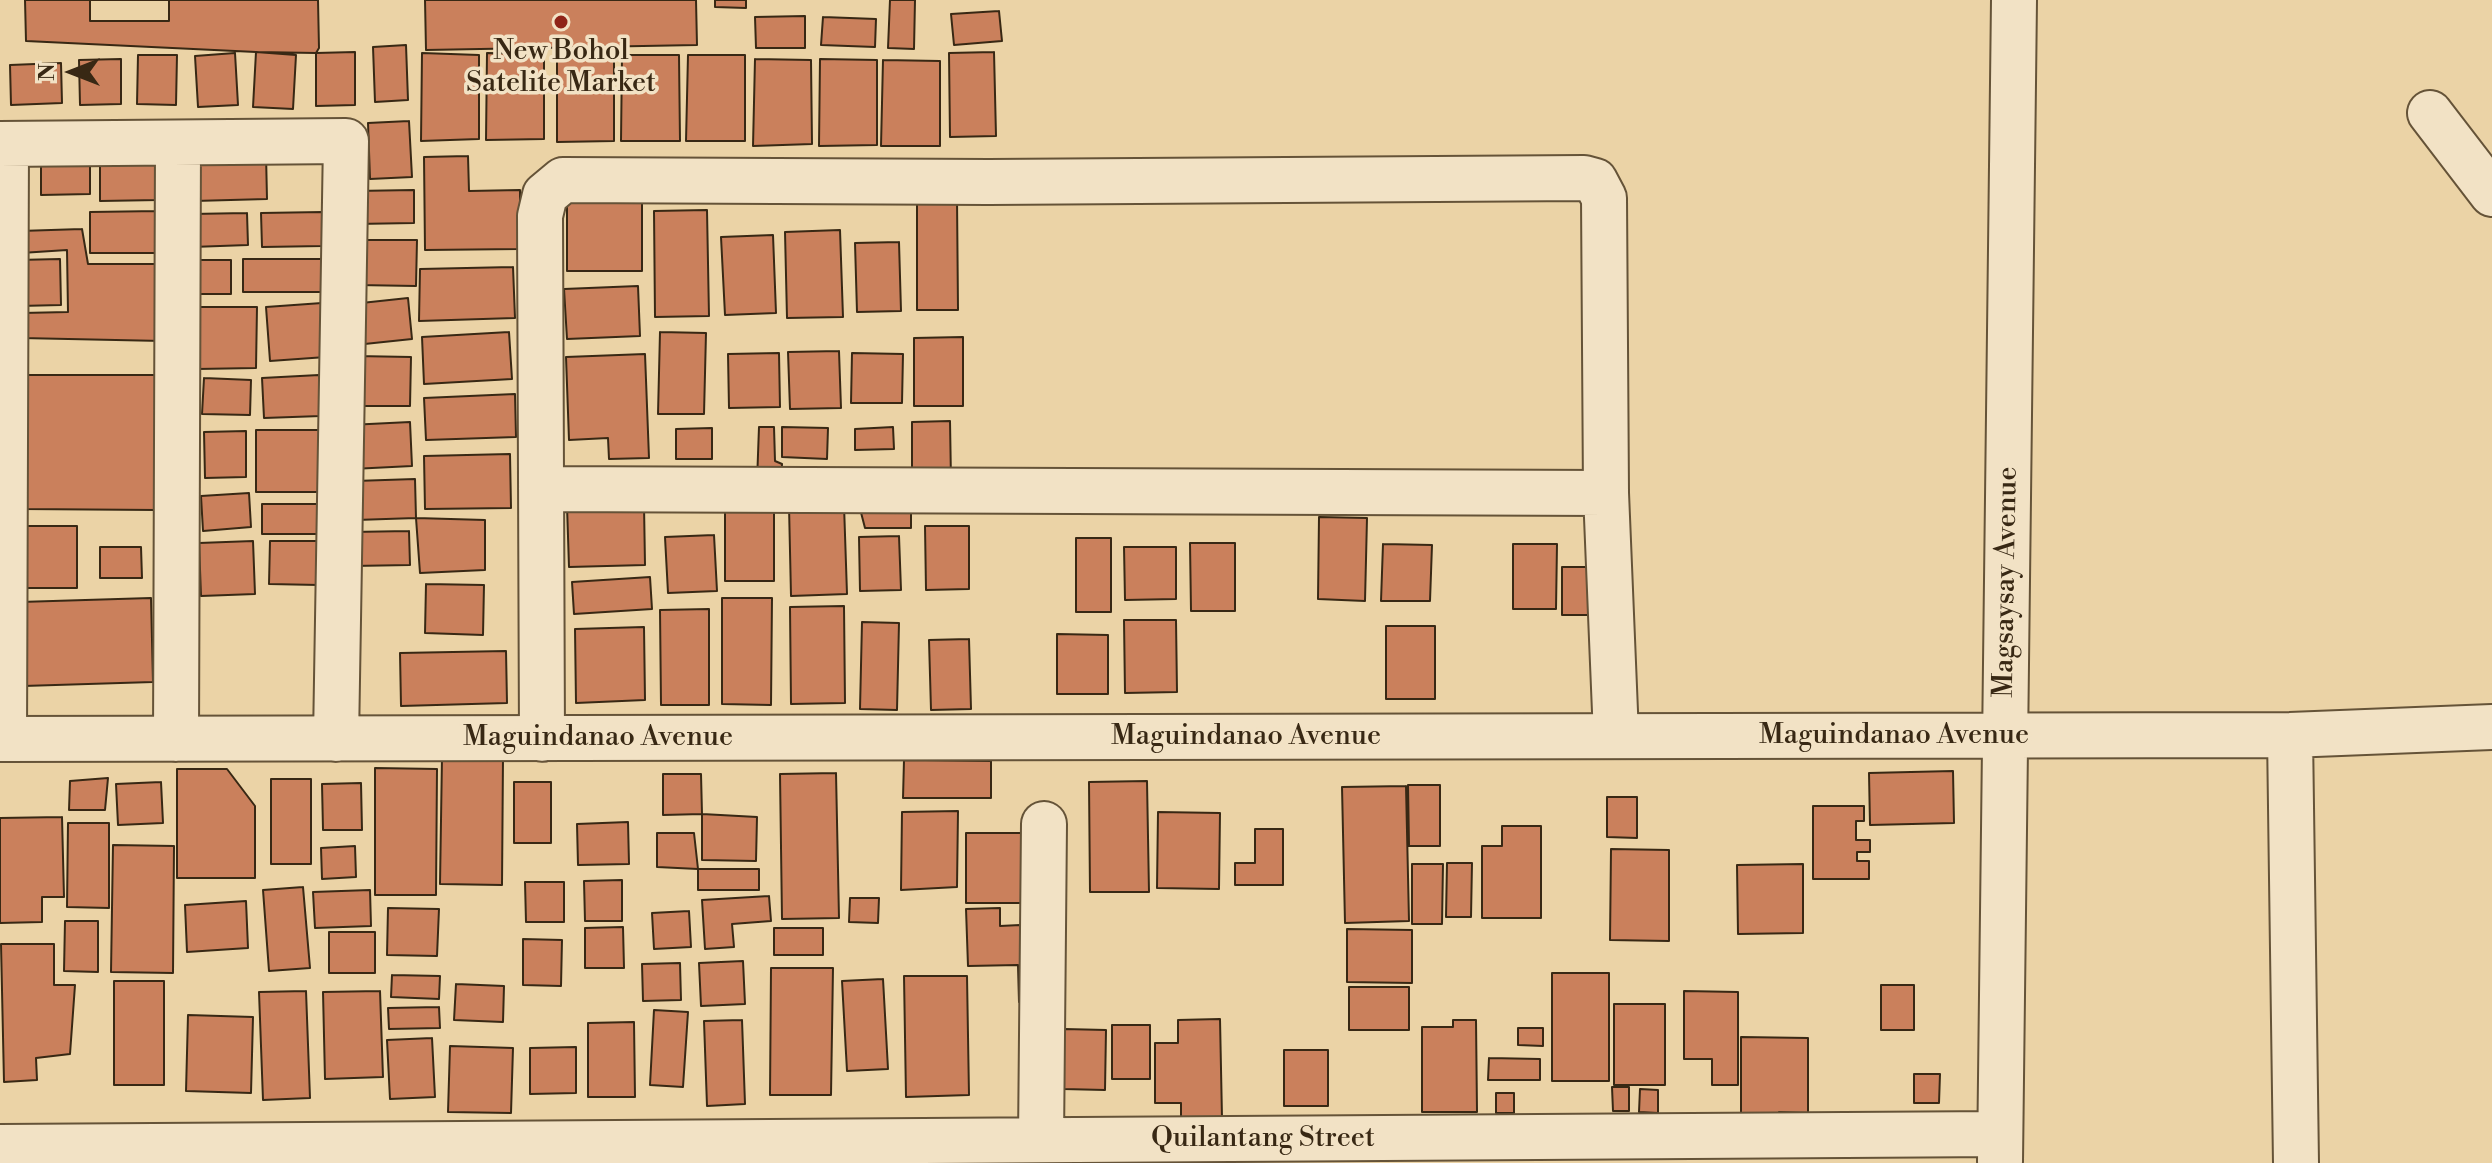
<!DOCTYPE html>
<html>
<head>
<meta charset="utf-8">
<style>
  body { margin:0 }
  #map { position:relative; width:2492px; height:1163px; overflow:hidden; background:#ebd3a6; font-family:"Libre Bodoni",serif }
  canvas { display:block }
  .north { position:absolute; left:32px; top:32px; width:80px; height:80px; -webkit-text-stroke:6px #f2e2c5; paint-order:stroke; rotate:270deg; font-size:22px; font-weight:700; line-height:32px; text-align:center; color:#382814 }
  .north::after { content:''; display:block; margin:auto; width:28px; height:36px; background:#382814; clip-path:polygon(50% 0,100% 100%,50% 72%,0 100%) }
</style>
</head>
<body>
<div id="map">
<canvas width="2492" height="1163"></canvas>
<div class="north">N</div>
</div>
<script>
const ctx = document.querySelector('canvas').getContext('2d');
ctx.lineJoin = 'round';
function fill(path, color) { ctx.fillStyle = color; ctx.fill(path, 'evenodd'); }
const poly = rows => new Path2D(rows.map(r => 'M' + r).join(''));
function strokePath(path, color, width, dash) { ctx.strokeStyle = color; ctx.lineWidth = width; ctx.lineCap = dash ? 'butt' : 'round'; ctx.setLineDash(dash || []); ctx.stroke(path); }
function write(font, color, halo, rows, align = 'center') {
  ctx.font = font + ' "Libre Bodoni",serif'; ctx.lineWidth = 7; ctx.setLineDash([]); ctx.textBaseline = 'middle'; ctx.strokeStyle = halo; ctx.fillStyle = color; for (const [text, x, y, turn = 0] of rows) {
    ctx.save(); ctx.translate(x, y); ctx.rotate((+turn || 0) * Math.PI / 180); ctx.textAlign = isNaN(turn) ? turn : align; if (halo) ctx.strokeText(text, 0, 0); ctx.fillText(text, 0, 0); ctx.restore();
  }
}
const building = poly([
  [25,0,318,0,319,48,316,53,256,52,26,41,25,0],
  [90,0,169,0,169,21,90,21,90,0],
  [425,0,696,0,697,45,426,50,425,0],
  [715,0,746,0,746,8,715,7,715,0],
  [890,0,915,0,914,49,888,48,890,0],
  [999,11,1002,41,954,45,951,14,999,11],
  [805,16,805,48,756,48,755,17,805,16],
  [823,17,876,19,875,47,821,45,823,17],
  [406,45,408,100,375,102,373,47,406,45],
  [256,52,296,55,293,109,253,107,256,52],
  [355,52,355,105,316,106,316,53,355,52],
  [994,52,996,136,950,137,949,53,994,52],
  [235,53,238,105,198,107,195,56,235,53],
  [422,53,479,55,479,139,421,141,422,53],
  [487,53,544,54,544,139,486,140,487,53],
  [138,55,177,55,176,105,137,104,138,55],
  [557,55,614,56,614,141,557,142,557,55],
  [622,55,679,55,680,141,621,141,622,55],
  [688,55,745,55,745,141,686,141,688,55],
  [121,59,121,104,80,105,79,60,121,59],
  [755,59,811,60,812,144,753,146,755,59],
  [820,59,877,60,877,145,819,146,820,59],
  [883,60,940,61,940,146,881,146,883,60],
  [61,63,62,103,11,105,10,65,61,63],
  [409,121,412,177,370,179,368,123,409,121],
  [266,154,267,199,194,201,194,155,266,154],
  [468,156,469,191,520,190,520,249,425,250,424,157,468,156],
  [41,157,90,157,90,194,41,195,41,157],
  [157,158,159,200,100,201,100,159,157,158],
  [414,190,414,223,355,224,355,191,414,190],
  [567,193,642,193,642,271,567,271,567,193],
  [917,198,957,198,958,310,917,310,917,198],
  [707,210,709,316,655,317,654,211,707,210],
  [159,211,160,253,90,253,90,212,159,211],
  [323,212,323,246,262,247,261,213,323,212],
  [247,213,248,245,192,247,191,214,247,213],
  [82,229,88,264,160,264,163,341,21,338,22,313,68,312,67,250,21,253,20,231,82,229],
  [840,230,843,317,787,318,785,232,840,230],
  [773,235,776,313,725,315,721,237,773,235],
  [358,240,417,240,416,286,357,285,358,240],
  [899,242,901,311,857,312,855,243,899,242],
  [60,259,61,305,19,306,18,260,60,259],
  [243,259,322,259,322,292,243,292,243,259],
  [194,260,231,260,231,294,194,294,194,260],
  [513,267,515,318,419,321,420,269,513,267],
  [638,286,640,336,567,339,564,289,638,286],
  [408,298,412,339,355,345,352,304,408,298],
  [322,303,326,357,270,361,266,307,322,303],
  [197,307,257,307,256,368,197,369,197,307],
  [509,332,512,379,424,384,422,337,509,332],
  [660,332,706,333,704,414,658,414,660,332],
  [963,337,963,406,914,406,914,338,963,337],
  [839,351,841,408,790,409,788,352,839,351],
  [779,353,780,407,729,408,728,354,779,353],
  [852,353,903,354,902,403,851,403,852,353],
  [645,354,649,458,609,459,608,438,569,440,566,357,645,354],
  [356,356,411,357,410,406,355,406,356,356],
  [21,375,157,375,157,510,21,509,21,375],
  [319,375,321,416,264,418,262,378,319,375],
  [204,378,251,380,250,415,202,414,204,378],
  [515,394,516,437,426,440,424,398,515,394],
  [950,421,951,481,912,481,912,422,950,421],
  [410,422,412,466,352,469,349,425,410,422],
  [759,427,774,427,775,461,782,464,781,482,757,482,759,427],
  [782,427,828,428,827,459,782,457,782,427],
  [893,427,894,449,855,450,855,429,893,427],
  [712,428,712,459,676,459,676,429,712,428],
  [256,430,323,430,323,492,256,492,256,430],
  [246,431,246,477,205,478,204,432,246,431],
  [510,454,511,508,425,509,424,456,510,454],
  [415,479,416,518,356,520,355,481,415,479],
  [249,493,251,527,203,531,201,496,249,493],
  [857,497,911,497,911,528,865,528,857,497],
  [774,501,774,581,725,581,725,502,774,501],
  [262,504,321,504,321,534,262,534,262,504],
  [644,505,645,565,569,567,567,506,644,505],
  [844,505,847,594,791,596,789,506,844,505],
  [1319,517,1367,518,1365,601,1318,599,1319,517],
  [416,518,485,520,485,570,420,573,416,518],
  [18,526,77,526,77,588,18,588,18,526],
  [925,526,969,526,969,589,926,590,925,526],
  [409,531,410,565,352,566,351,532,409,531],
  [714,535,717,591,668,593,665,537,714,535],
  [899,536,901,590,860,591,859,537,899,536],
  [1076,538,1111,538,1111,612,1076,612,1076,538],
  [253,541,255,594,201,596,199,543,253,541],
  [270,541,320,541,319,585,269,584,270,541],
  [1190,543,1235,543,1235,611,1191,611,1190,543],
  [1383,544,1432,545,1430,601,1381,601,1383,544],
  [1513,544,1557,544,1556,609,1513,609,1513,544],
  [100,547,141,547,142,578,100,578,100,547],
  [1124,547,1176,547,1176,599,1125,600,1124,547],
  [1562,567,1590,567,1590,615,1562,615,1562,567],
  [650,577,652,609,574,614,572,582,650,577],
  [426,584,484,585,483,635,425,633,426,584],
  [151,598,153,682,23,686,20,602,151,598],
  [722,598,772,598,771,705,722,704,722,598],
  [844,606,845,703,791,704,790,607,844,606],
  [709,609,709,705,661,705,660,610,709,609],
  [1124,620,1176,620,1177,692,1125,693,1124,620],
  [862,622,899,623,897,710,860,709,862,622],
  [1386,626,1435,626,1435,699,1386,699,1386,626],
  [644,627,645,700,576,703,575,629,644,627],
  [1057,634,1108,635,1108,694,1057,694,1057,634],
  [969,639,971,709,931,710,929,640,969,639],
  [506,651,507,703,401,706,400,653,506,651],
  [442,757,503,757,502,885,440,884,442,757],
  [904,760,991,761,991,798,903,798,904,760],
  [375,768,437,769,436,895,375,895,375,768],
  [177,769,227,769,255,806,255,878,177,878,177,769],
  [1953,771,1954,823,1870,825,1869,773,1953,771],
  [836,773,839,918,782,919,780,774,836,773],
  [663,774,701,774,702,814,663,815,663,774],
  [108,778,105,810,69,810,70,781,108,778],
  [271,779,311,779,311,864,271,864,271,779],
  [1147,781,1149,892,1090,892,1089,782,1147,781],
  [161,782,163,823,118,825,116,784,161,782],
  [514,782,551,782,551,843,514,843,514,782],
  [361,783,362,830,323,830,322,784,361,783],
  [1408,785,1440,785,1440,846,1409,846,1408,785],
  [1406,786,1409,921,1345,923,1342,787,1406,786],
  [1607,797,1637,797,1637,838,1607,837,1607,797],
  [1813,806,1864,806,1864,821,1856,821,1856,840,1870,840,1870,852,1857,852,1857,861,1869,861,1869,879,1813,879,1813,806],
  [958,811,957,887,901,890,902,812,958,811],
  [1158,812,1220,813,1219,889,1157,888,1158,812],
  [702,814,757,817,756,861,702,860,702,814],
  [62,817,64,897,42,897,42,922,0,923,0,818,62,817],
  [628,822,629,864,578,865,577,824,628,822],
  [68,823,109,823,109,908,67,907,68,823],
  [1502,826,1541,826,1541,918,1482,918,1482,846,1502,846,1502,826],
  [1255,829,1283,829,1283,885,1235,885,1235,863,1255,863,1255,829],
  [657,833,694,833,698,869,657,867,657,833],
  [966,833,1032,833,1033,903,966,903,966,833],
  [113,845,174,846,173,973,111,972,113,845],
  [355,846,356,877,322,879,321,848,355,846],
  [1611,849,1669,850,1669,941,1610,940,1611,849],
  [1447,863,1472,863,1471,917,1446,917,1447,863],
  [1412,864,1443,864,1442,924,1412,924,1412,864],
  [1803,864,1803,933,1738,934,1737,865,1803,864],
  [698,869,759,869,759,890,698,890,698,869],
  [622,880,622,921,585,921,584,881,622,880],
  [525,882,564,882,564,922,526,922,525,882],
  [303,887,310,968,269,971,263,890,303,887],
  [370,890,371,926,315,928,313,892,370,890],
  [769,896,771,921,732,924,734,947,705,949,702,900,769,896],
  [850,898,879,898,878,923,849,922,850,898],
  [246,901,248,948,187,952,185,905,246,901],
  [388,908,439,909,437,956,387,955,388,908],
  [1000,908,1000,926,1020,925,1021,944,1036,1002,1019,1002,1018,965,968,966,966,909,1000,908],
  [689,911,691,947,654,949,652,913,689,911],
  [65,921,98,921,98,972,64,971,65,921],
  [623,927,624,968,585,968,585,928,623,927],
  [774,928,823,928,823,955,774,955,774,928],
  [1347,929,1412,930,1412,983,1347,982,1347,929],
  [329,932,375,932,375,973,329,973,329,932],
  [523,939,562,940,561,986,523,985,523,939],
  [1,944,54,944,54,985,75,985,70,1054,36,1058,37,1080,4,1082,1,944],
  [743,961,745,1004,701,1006,699,963,743,961],
  [680,963,681,1000,643,1001,642,964,680,963],
  [771,968,833,968,831,1095,770,1095,771,968],
  [1552,973,1609,973,1609,1081,1552,1081,1552,973],
  [392,975,440,976,439,999,391,997,392,975],
  [904,976,967,976,969,1095,906,1097,904,976],
  [883,979,888,1069,847,1071,842,981,883,979],
  [114,981,164,981,164,1085,114,1085,114,981],
  [456,984,504,986,503,1022,454,1020,456,984],
  [1881,985,1914,985,1914,1030,1881,1030,1881,985],
  [1349,987,1409,987,1409,1030,1349,1030,1349,987],
  [306,991,310,1098,263,1100,259,992,306,991],
  [380,991,383,1077,325,1079,323,992,380,991],
  [1684,991,1738,992,1738,1085,1712,1085,1712,1059,1684,1059,1684,991],
  [1614,1004,1665,1004,1665,1085,1614,1085,1614,1004],
  [439,1007,440,1028,389,1029,388,1008,439,1007],
  [654,1010,688,1012,683,1087,650,1085,654,1010],
  [188,1015,253,1017,251,1093,186,1091,188,1015],
  [1220,1019,1222,1118,1181,1119,1181,1103,1155,1103,1155,1043,1178,1043,1178,1020,1220,1019],
  [742,1020,745,1104,707,1106,704,1021,742,1020],
  [1453,1020,1476,1020,1477,1112,1422,1112,1422,1027,1453,1027,1453,1020],
  [634,1022,635,1097,588,1097,588,1023,634,1022],
  [1112,1025,1150,1025,1150,1079,1112,1079,1112,1025],
  [1518,1028,1543,1028,1543,1046,1518,1045,1518,1028],
  [1064,1029,1106,1030,1105,1090,1063,1089,1064,1029],
  [1741,1037,1808,1038,1808,1113,1779,1112,1779,1123,1741,1122,1741,1037],
  [432,1038,435,1097,390,1099,387,1040,432,1038],
  [450,1046,513,1048,511,1113,448,1112,450,1046],
  [576,1047,576,1093,530,1094,530,1048,576,1047],
  [1284,1050,1328,1050,1328,1106,1284,1106,1284,1050],
  [1489,1058,1540,1059,1540,1080,1488,1080,1489,1058],
  [1914,1074,1940,1074,1939,1103,1914,1103,1914,1074],
  [1612,1087,1629,1087,1629,1111,1613,1111,1612,1087],
  [1640,1089,1658,1090,1658,1113,1639,1112,1640,1089],
  [1496,1093,1514,1093,1514,1113,1496,1113,1496,1093]
]);
const street = poly([
  [2430,113,2492,194],
  [0,144,346,141,336,739],
  [541,489,1606,493],
  [2290,735,2296,1163],
  [0,739,2290,735,2492,727],
  [4,739,6,144],
  [176,739,178,143],
  [542,739,540,216,545,195,563,180,989,182,1584,178,1595,181,1604,198,1606,493,1616,736],
  [1041,1140,1044,824],
  [0,1147,1999,1134],
  [2000,1161,2014,0]
]);
const markers = [
  [561,22,8,"#8f2418"]
];
const poiNames = [
  ["New Bohol",561,52],
  ["Satelite Market",561,84]
];
const streetNames = [
  ["Magsaysay Avenue",2007,582,-89],
  ["Maguindanao Avenue",1894,736],
  ["Maguindanao Avenue",1246,737],
  ["Maguindanao Avenue",598,738],
  ["Quilantang Street",1263,1139]
];
fill(building, '#ca805c');
strokePath(building, '#382814', 2);
strokePath(street, '#655338', 48);
strokePath(street, '#f2e2c5', 44);
for (const [x, y, r, color] of markers) { const dot = new Path2D(); dot.arc(x, y, r, 0, 2 * Math.PI); ctx.fillStyle = color; ctx.fill(dot); strokePath(dot, '#f2e2c5', 3); }
write('28px', '#382814', '#f2e2c5', poiNames);
write('28px', '#382814', '#f2e2c5', streetNames);
</script>
</body>
</html>
